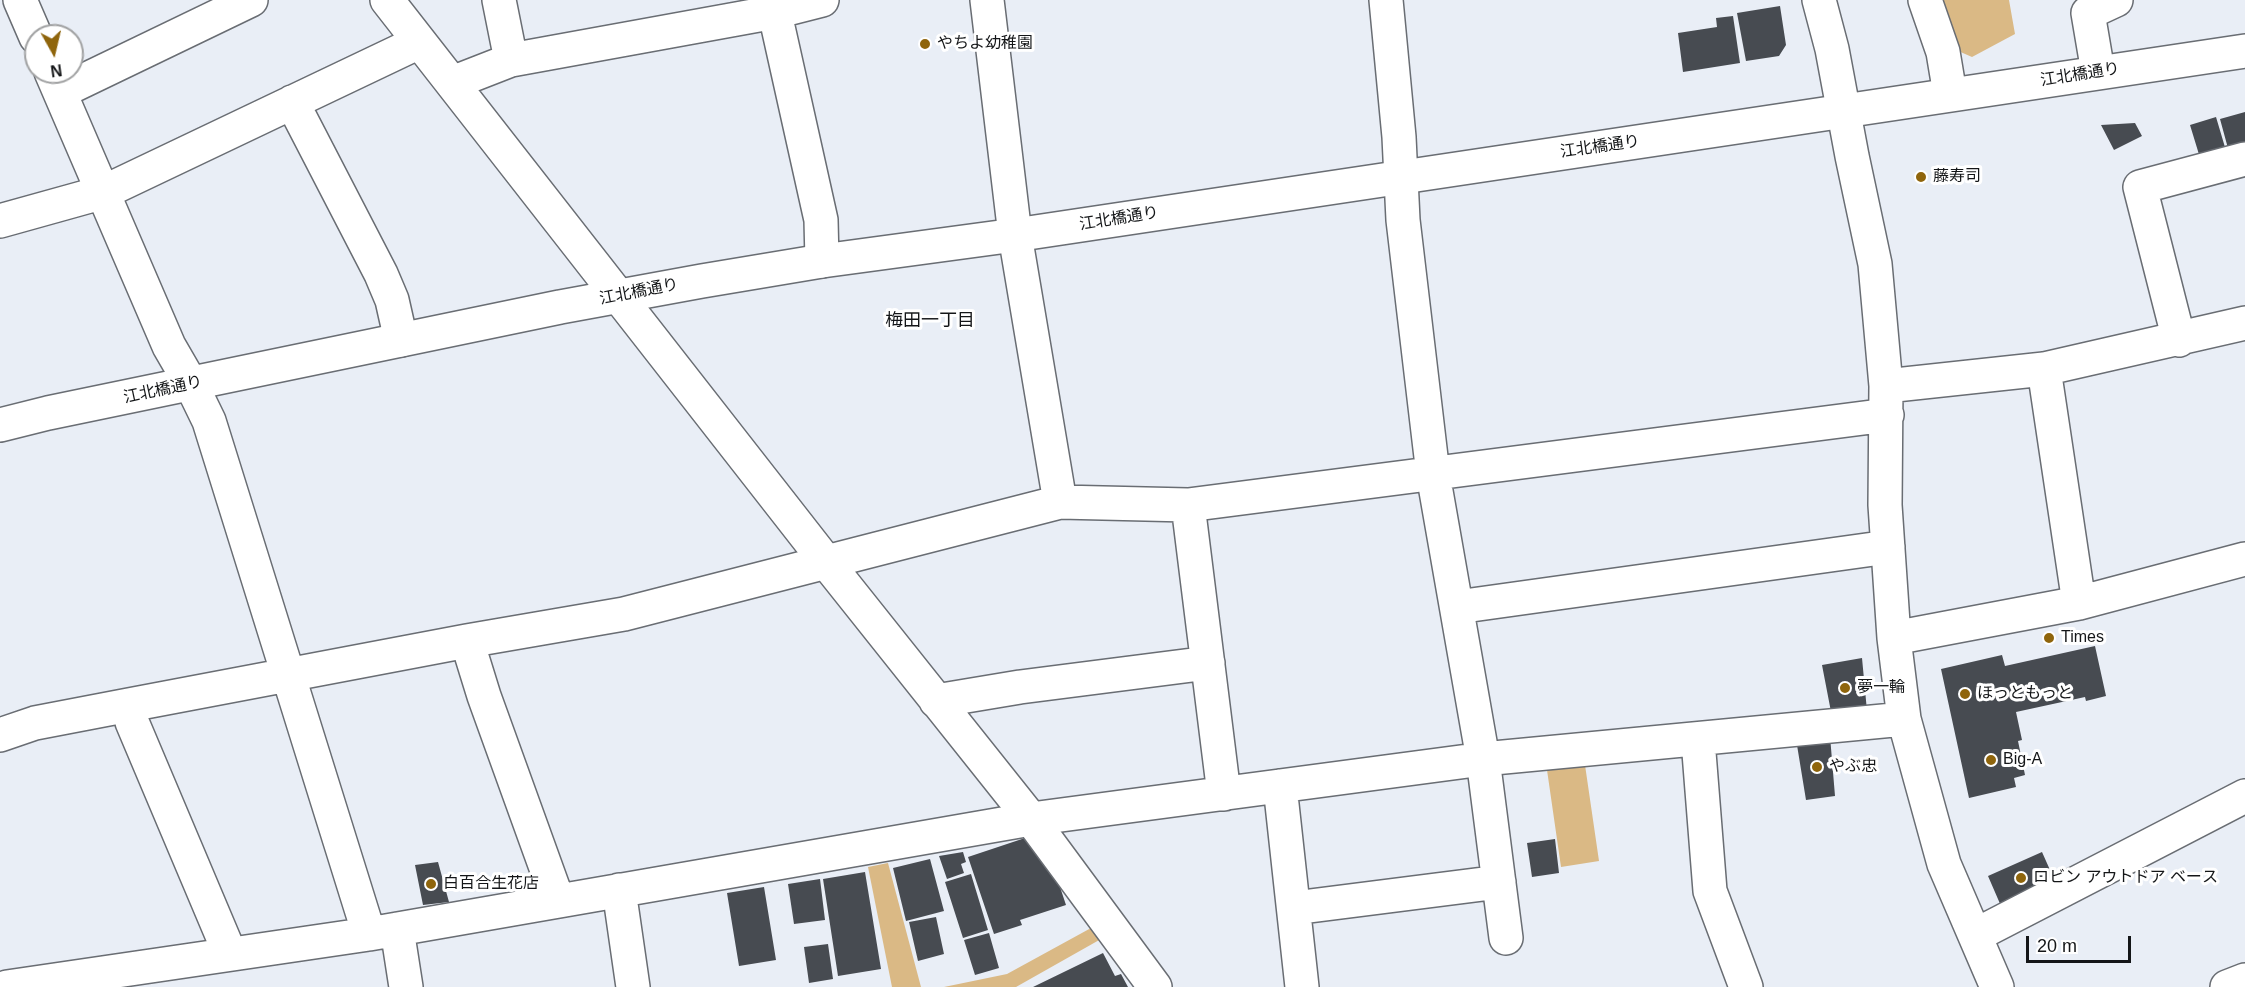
<!DOCTYPE html>
<html>
<head>
<meta charset="utf-8">
<style>
  body { margin:0 }
  #map { position:relative; width:2245px; height:987px; overflow:hidden; background:#e9eef6; font-family:Arial,sans-serif }
  canvas { display:block }
  .north { position:absolute; left:24px; top:24px; width:60px; height:60px; box-sizing:border-box; background:#fff; border:2px solid #a1a2a3; border-radius:50%; rotate:172deg; font-size:16px; font-weight:700; line-height:24px; text-align:center; color:#141618 }
  .north::after { content:''; display:block; margin:auto; width:21px; height:27px; background:#8f650c; clip-path:polygon(50% 0,100% 100%,50% 72%,0 100%) }
  .scale { position:absolute; left:2026px; top:936px; width:105px; height:27px; box-sizing:border-box; border:3px solid #141618; border-top:0; padding-left:8px; font-size:18px; line-height:21px; white-space:nowrap; color:#141618; -webkit-text-stroke:4px #fff; paint-order:stroke }
</style>
</head>
<body>
<div id="map">
<canvas width="2245" height="987"></canvas>
<div class="north">N</div>
<div class="scale">20 m</div>
</div>
<script>
const ctx = document.querySelector('canvas').getContext('2d');
ctx.lineJoin = 'round';
function fill(path, color) { ctx.fillStyle = color; ctx.fill(path, 'evenodd'); }
const poly = rows => new Path2D(rows.map(r => 'M' + r).join(''));
function strokePath(path, color, width, dash) { ctx.strokeStyle = color; ctx.lineWidth = width; ctx.lineCap = dash ? 'butt' : 'round'; ctx.setLineDash(dash || []); ctx.stroke(path); }
function write(font, color, halo, rows, align = 'center') {
  ctx.font = font + ' Arial,"Noto Sans JP",sans-serif'; ctx.lineWidth = 6; ctx.setLineDash([]); ctx.textBaseline = 'middle'; ctx.strokeStyle = halo; ctx.fillStyle = color; for (const [text, x, y, turn = 0] of rows) {
    ctx.save(); ctx.translate(x, y); ctx.rotate((+turn || 0) * Math.PI / 180); ctx.textAlign = isNaN(turn) ? turn : align; if (halo) ctx.strokeText(text, 0, 0); ctx.fillText(text, 0, 0); ctx.restore();
  }
}
const green = poly([
  [1938,0,2009,0,2015,34,1972,57,1956,50],
  [1585,765,1599,861,1561,867,1547,770],
  [888,863,921,987,892,987,868,867],
  [1091,928,1101,939,1016,987,944,987,1007,974]
]);
const building = poly([
  [1780,6,1786,45,1779,56,1746,61,1737,13],
  [1733,16,1740,63,1683,72,1678,33,1717,27,1716,18],
  [2245,112,2245,148,2229,152,2220,119],
  [2216,117,2227,154,2201,161,2190,125],
  [2135,123,2142,136,2114,150,2101,125],
  [2095,646,2106,696,2086,701,2085,697,2016,712,2022,740,2018,741,2025,775,2014,778,2016,787,1969,798,1941,669,2002,655,2005,666],
  [1862,658,1867,711,1832,717,1822,665],
  [1830,736,1835,796,1806,800,1796,739],
  [1025,838,1060,887,1066,905,1020,920,1022,925,994,934,968,857],
  [1555,839,1559,873,1532,877,1527,843],
  [963,852,966,862,961,864,964,873,947,879,939,856],
  [2042,852,2054,879,2001,906,1988,876],
  [930,859,944,911,906,921,893,868],
  [438,862,449,902,423,905,415,865],
  [865,872,881,969,838,976,823,879],
  [971,874,988,930,963,938,945,882],
  [820,879,825,920,794,924,788,884],
  [764,887,776,960,739,966,727,893],
  [936,917,944,954,918,961,909,922],
  [989,933,999,968,975,975,964,940],
  [828,944,833,979,809,983,804,947],
  [1103,953,1115,976,1121,974,1128,987,1033,987]
]);
const minor = poly([
  [20,0,36,37],
  [387,0,827,563,1031,819,1155,987],
  [499,0,511,60],
  [772,0,821,220,822,261],
  [987,0,1015,235,1060,502],
  [1386,0,1399,137,1403,220,1433,474,1483,759,1506,938],
  [1819,0,1832,49,1852,156,1875,264,1886,386,1885,505,1894,638,1904,719,1944,864,1997,987],
  [1925,0,1943,52,1950,94],
  [51,72,169,346,191,384,209,421,369,934],
  [2098,72,2088,13,2116,0],
  [452,83,511,60,775,12,822,0],
  [60,92,251,0],
  [292,102,381,274,392,300,401,340],
  [0,221,104,192,419,42],
  [2179,340,2140,187,2245,159],
  [2044,369,2079,603],
  [1886,386,2044,369,2245,323],
  [1188,505,1224,794],
  [1457,607,1888,547],
  [1894,638,2079,603,2245,559],
  [467,641,484,696,558,901],
  [936,701,1020,687,1208,663],
  [129,705,132,722,230,954],
  [0,735,35,723,129,705,467,641,624,614,1060,502,1188,505,1887,415],
  [1698,740,1710,891,1746,987],
  [1280,786,1302,987],
  [619,890,633,987],
  [1294,908,1499,882],
  [397,929,406,987],
  [1976,935,2245,796],
  [7,987,369,934,1031,819,1483,759,1904,719],
  [2227,987,2245,980]
]);
const major = poly([
  [0,425,48,413,560,307,702,281,822,261,1015,235,2245,51]
]);
const markers = [
  [925,44,6,"#8f650c"],
  [1921,177,6,"#8f650c"],
  [2049,638,6,"#8f650c"],
  [1845,688,6,"#8f650c"],
  [1965,694,6,"#8f650c"],
  [1991,760,6,"#8f650c"],
  [1817,767,6,"#8f650c"],
  [2021,878,6,"#8f650c"],
  [431,884,6,"#8f650c"]
];
const poiNames = [
  ["やちよ幼稚園",937,44],
  ["藤寿司",1933,177],
  ["Times",2061,638],
  ["夢一輪",1857,688],
  ["ほっともっと",1977,694],
  ["Big-A",2003,760],
  ["やぶ忠",1829,767],
  ["ロビン アウトドア ベース",2033,878],
  ["白百合生花店",443,884]
];
const streetNames = [
  ["江北橋通り",2080,75,-9],
  ["江北橋通り",1600,147,-8],
  ["江北橋通り",1119,219,-9],
  ["江北橋通り",639,292,-11],
  ["江北橋通り",163,390,-12]
];
const neighbourhoodNames = [
  ["梅田一丁目",930,321]
];
fill(green, '#dab985');
fill(building, '#474b51');
strokePath(minor, '#696d73', 36);
strokePath(major, '#696d73', 36);
strokePath(minor, '#fff', 33);
strokePath(major, '#fff', 33);
for (const [x, y, r, color] of markers) { const dot = new Path2D(); dot.arc(x, y, r, 0, 2 * Math.PI); ctx.fillStyle = color; ctx.fill(dot); strokePath(dot, '#fff', 2); }
write('16px', '#141618', '#fff', poiNames, 'left');
write('16px', '#141618', '#fff', streetNames);
write('18px', '#141618', '#fff', neighbourhoodNames);
</script>
</body>
</html>
